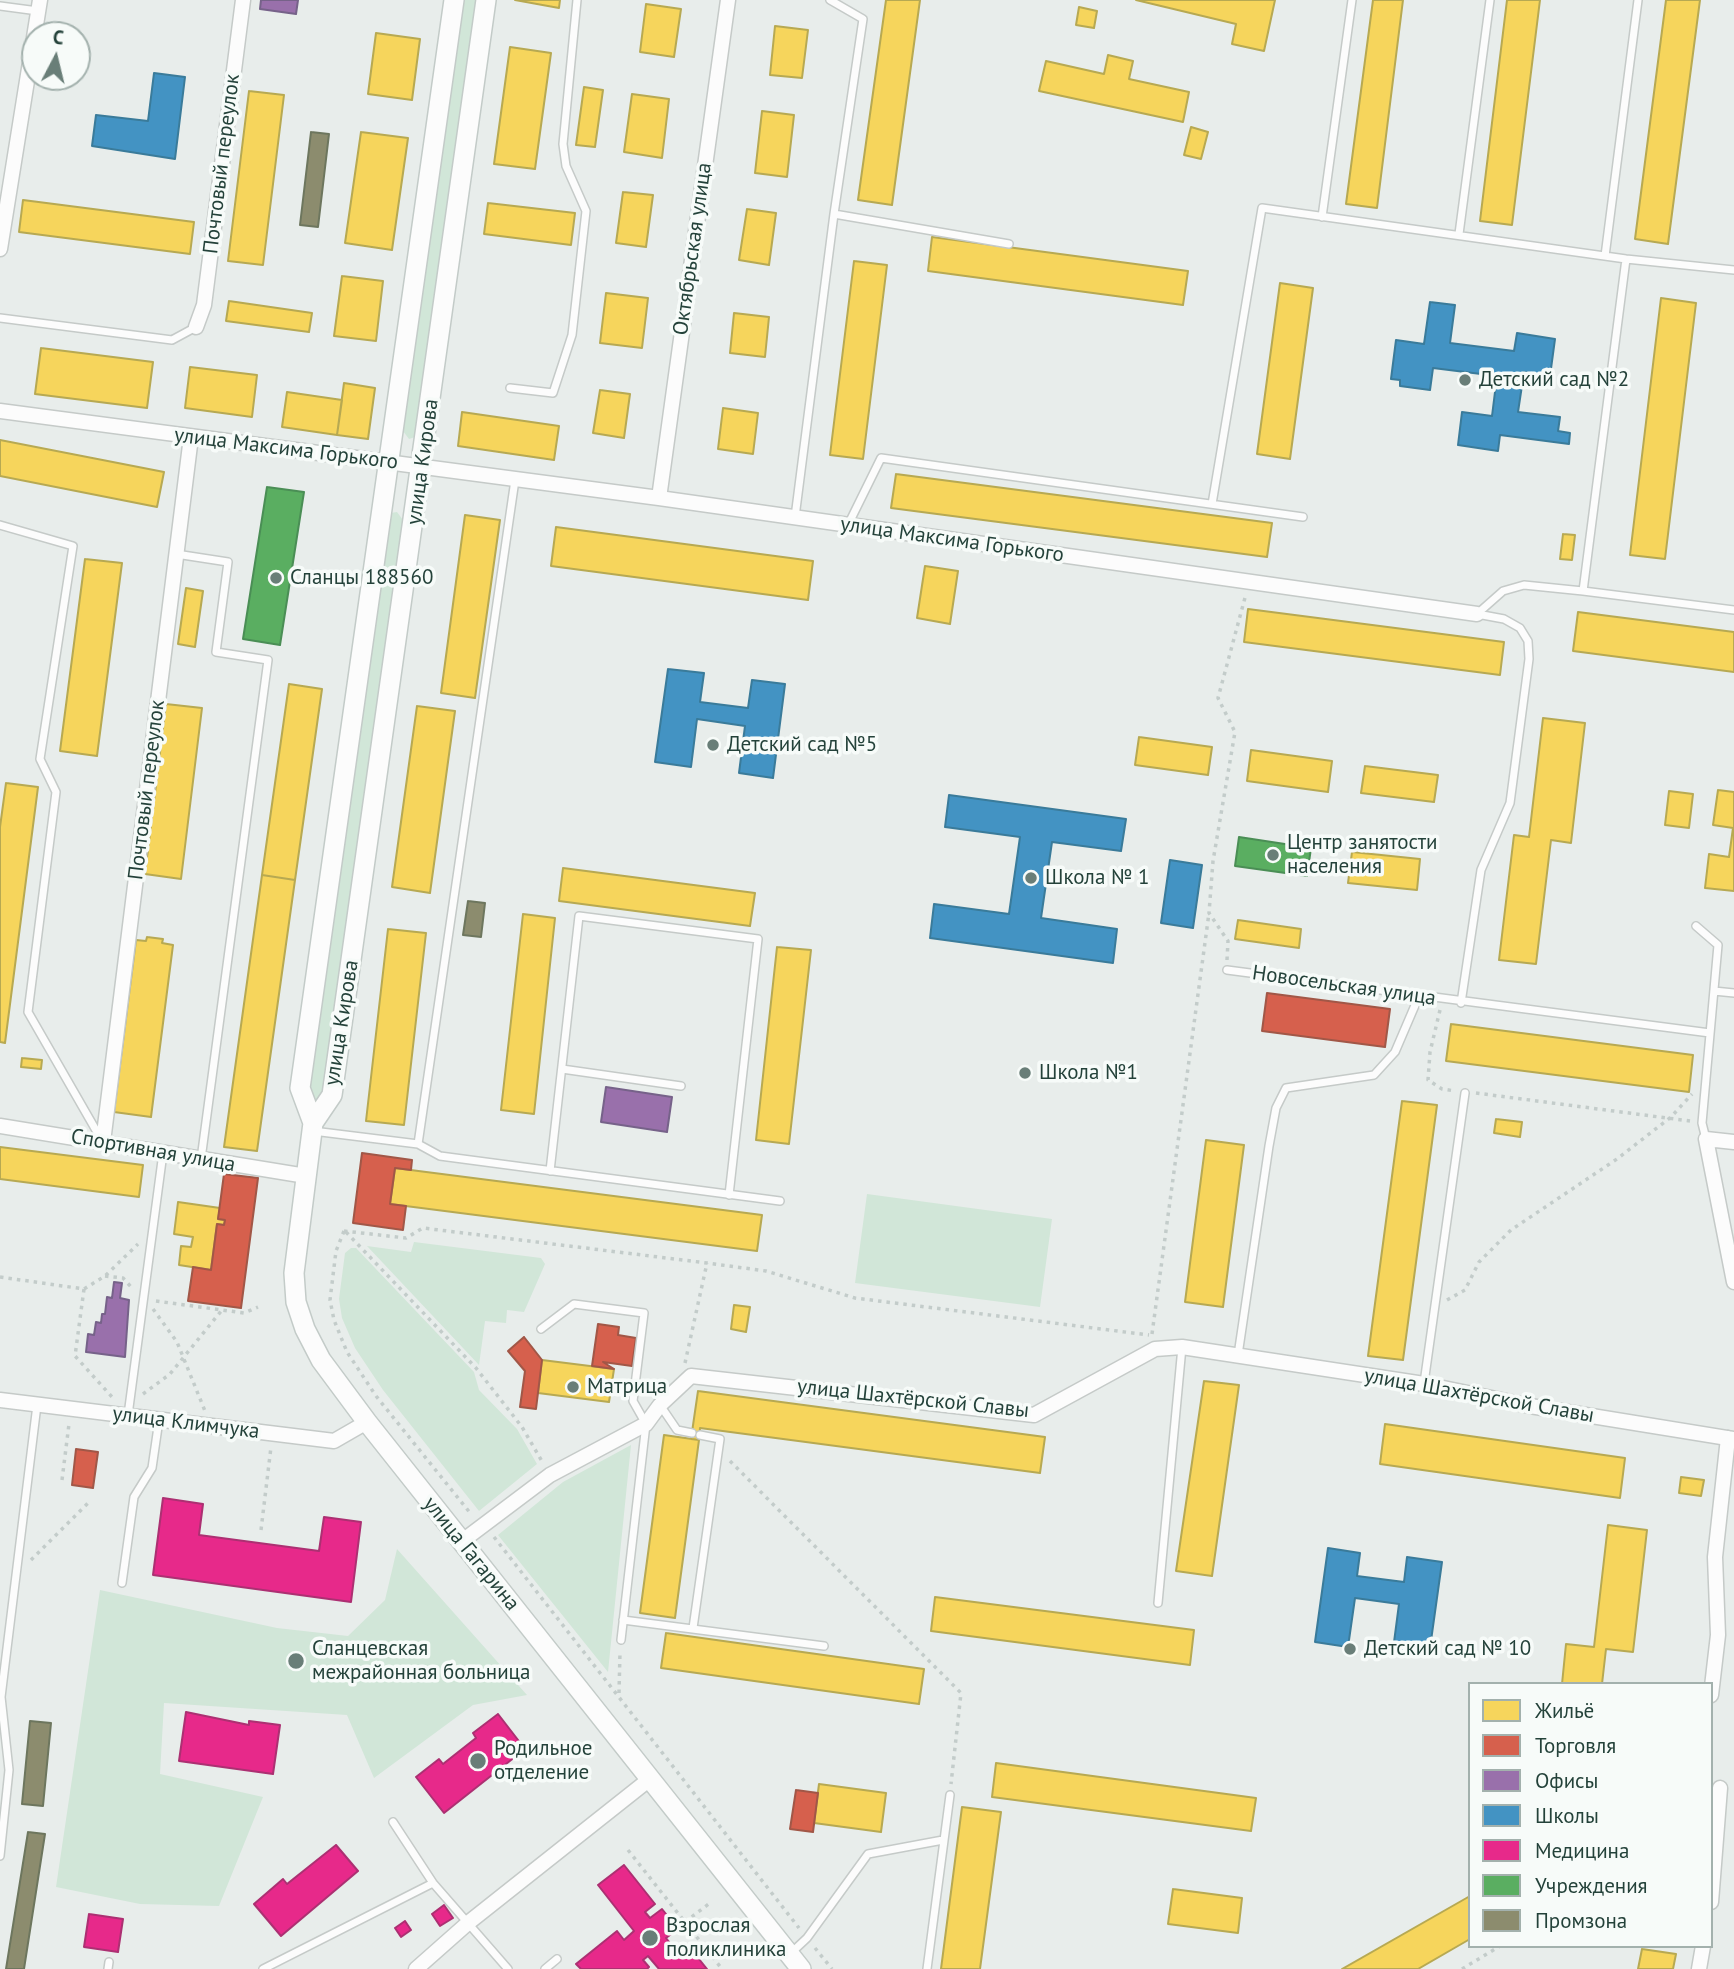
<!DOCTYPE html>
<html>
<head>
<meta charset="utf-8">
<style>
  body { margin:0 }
  #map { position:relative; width:1734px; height:1969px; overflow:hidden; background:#e8edeb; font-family:"PT Sans",sans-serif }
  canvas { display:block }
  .legend { position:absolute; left:1468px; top:1682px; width:245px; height:266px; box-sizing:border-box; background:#f7fbf9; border:2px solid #a3b1ad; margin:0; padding:9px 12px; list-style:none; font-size:21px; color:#24423a }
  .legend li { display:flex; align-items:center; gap:14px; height:35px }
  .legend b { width:35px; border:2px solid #a3b1ad }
  .north { position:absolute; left:21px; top:21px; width:70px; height:70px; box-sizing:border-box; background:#f7fbf9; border:2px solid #a3b1ad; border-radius:50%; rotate:7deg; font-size:19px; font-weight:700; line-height:28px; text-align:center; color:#24423a }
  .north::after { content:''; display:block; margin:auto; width:24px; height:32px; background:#697e78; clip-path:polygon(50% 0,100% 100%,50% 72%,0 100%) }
</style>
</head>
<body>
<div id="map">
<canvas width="1734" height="1969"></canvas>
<ul class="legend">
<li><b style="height:19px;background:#f6d55c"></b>Жильё</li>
<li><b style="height:19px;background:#d6604d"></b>Торговля</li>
<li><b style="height:19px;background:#9970ab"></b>Офисы</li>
<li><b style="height:19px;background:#4393c3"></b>Школы</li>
<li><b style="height:19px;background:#e7298a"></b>Медицина</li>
<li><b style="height:19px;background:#5aae61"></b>Учреждения</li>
<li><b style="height:19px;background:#8c8c6e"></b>Промзона</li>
</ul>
<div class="north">С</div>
</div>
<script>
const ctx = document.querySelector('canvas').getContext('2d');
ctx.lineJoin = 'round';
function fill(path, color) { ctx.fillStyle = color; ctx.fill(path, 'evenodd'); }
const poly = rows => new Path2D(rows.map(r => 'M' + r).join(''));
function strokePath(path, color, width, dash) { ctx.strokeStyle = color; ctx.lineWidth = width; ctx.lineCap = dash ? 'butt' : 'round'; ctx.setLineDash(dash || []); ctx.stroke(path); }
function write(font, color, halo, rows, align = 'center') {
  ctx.font = font + ' "PT Sans",sans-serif'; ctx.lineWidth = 7; ctx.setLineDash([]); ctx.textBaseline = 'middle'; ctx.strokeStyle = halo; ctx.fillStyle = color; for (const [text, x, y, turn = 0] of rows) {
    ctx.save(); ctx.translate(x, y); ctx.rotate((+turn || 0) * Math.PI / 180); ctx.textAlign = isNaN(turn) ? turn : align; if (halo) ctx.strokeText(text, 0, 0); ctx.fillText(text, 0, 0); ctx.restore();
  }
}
const green = poly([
  [463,0,477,0,417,431,415,437,409,439,403,431],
  [397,512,403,520,323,1095,314,1102,308,1094,389,518,391,513],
  [867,1194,1052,1219,1040,1307,855,1283],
  [414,1242,541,1258,545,1264,524,1312,507,1310,506,1323,485,1321,479,1365,367,1246,411,1252],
  [351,1248,356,1248,474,1372,479,1390,517,1429,537,1464,479,1511,383,1390,355,1348,342,1318,339,1299,345,1253],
  [631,1445,608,1672,498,1535,563,1482],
  [397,1549,527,1695,473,1705,374,1778,347,1715,164,1703,160,1774,263,1797,219,1906,140,1904,56,1887,100,1590,277,1628,348,1636,385,1600]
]);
const homes = poly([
  [515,0,560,0,559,8,515,0],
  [886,0,920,0,892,205,858,200,886,0],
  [1136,0,1275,0,1264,51,1232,44,1236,24,1136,0],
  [1373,0,1403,0,1377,208,1346,204,1373,0],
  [1507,0,1540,0,1512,225,1480,221,1507,0],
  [1666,0,1700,0,1668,244,1635,239,1666,0],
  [646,4,681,9,674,57,640,52,646,4],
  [1079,7,1097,11,1094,28,1076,25,1079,7],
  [775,26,808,30,802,78,770,75,775,26],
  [376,33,420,39,412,100,368,94,376,33],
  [510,47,551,53,535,169,494,164,510,47],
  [1108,55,1133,61,1129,79,1189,92,1183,122,1039,91,1046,61,1104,74,1108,55],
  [584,87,603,90,595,147,576,145,584,87],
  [249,91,284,95,263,265,228,261,249,91],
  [632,94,669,99,662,158,624,152,632,94],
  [762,111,794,115,787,177,755,173,762,111],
  [1191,127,1208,132,1201,159,1184,155,1191,127],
  [361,132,408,138,392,250,345,243,361,132],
  [623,192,653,195,646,247,616,243,623,192],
  [23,200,194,222,190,254,19,232,23,200],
  [488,203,575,213,571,245,484,234,488,203],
  [747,209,776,213,769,265,739,260,747,209],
  [932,237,1188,271,1183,305,928,271,932,237],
  [854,261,887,265,863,459,830,455,854,261],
  [342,276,383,281,376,341,334,336,342,276],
  [1280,283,1313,288,1290,459,1257,454,1280,283],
  [606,293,648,298,642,348,600,343,606,293],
  [1661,298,1696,303,1665,559,1630,555,1661,298],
  [229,301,312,313,309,332,226,321,229,301],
  [734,313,769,317,765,357,730,353,734,313],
  [41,348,153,362,147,408,35,394,41,348],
  [190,367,257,375,252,417,185,408,190,367],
  [344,383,375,388,368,439,337,435,344,383],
  [600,390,630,394,624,438,593,433,600,390],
  [287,392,342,400,337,435,282,427,287,392],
  [723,408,758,413,753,454,718,449,723,408],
  [462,412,559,426,554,460,458,446,462,412],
  [0,440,164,472,157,507,0,476,0,440],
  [896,474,1272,523,1267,557,891,508,896,474],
  [465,515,500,520,475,698,441,693,465,515],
  [556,527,813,561,808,600,551,566,556,527],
  [1563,534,1575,535,1572,560,1560,559,1563,534],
  [85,559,122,563,97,756,60,751,85,559],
  [925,566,958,571,950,624,917,618,925,566],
  [186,588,203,591,195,647,178,644,186,588],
  [1248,609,1504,642,1500,675,1244,642,1248,609],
  [1578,612,1734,632,1734,672,1573,651,1578,612],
  [289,684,322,689,295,880,262,875,289,684],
  [166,704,202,708,181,879,145,874,166,704],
  [417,706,455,711,430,893,392,887,417,706],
  [1543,718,1585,723,1571,843,1551,840,1536,964,1499,960,1514,835,1529,837,1543,718],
  [1139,737,1212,747,1208,775,1135,765,1139,737],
  [1251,750,1332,761,1328,792,1247,781,1251,750],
  [1365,766,1438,775,1434,802,1361,793,1365,766],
  [6,783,38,787,5,1043,0,1042,0,827,6,783],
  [1718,790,1734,792,1734,891,1705,888,1709,854,1729,857,1733,828,1713,825,1718,790],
  [1669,791,1693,794,1689,828,1665,825,1669,791],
  [1352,852,1420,859,1417,890,1348,883,1352,852],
  [563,868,755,893,750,926,559,901,563,868],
  [262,875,295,880,257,1151,224,1147,262,875],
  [523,914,555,918,534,1114,501,1110,523,914],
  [1238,920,1301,929,1299,948,1235,939,1238,920],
  [388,929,426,933,404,1125,366,1121,388,929],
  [147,937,163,939,162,943,173,945,151,1117,114,1112,136,940,146,941,147,937],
  [777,947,811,950,789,1144,756,1140,777,947],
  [1451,1024,1693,1055,1689,1092,1446,1061,1451,1024],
  [22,1058,42,1060,41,1069,21,1067,22,1058],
  [1402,1101,1437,1105,1403,1360,1368,1356,1402,1101],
  [1496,1119,1522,1122,1520,1137,1494,1133,1496,1119],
  [1206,1140,1244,1145,1223,1307,1185,1302,1206,1140],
  [0,1147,143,1165,139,1197,0,1179,0,1147],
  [395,1168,762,1215,757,1251,390,1204,395,1168],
  [178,1202,220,1208,218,1219,225,1220,224,1225,217,1224,211,1270,179,1265,181,1246,191,1247,193,1237,174,1234,178,1202],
  [734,1305,750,1307,746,1332,731,1329,734,1305],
  [542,1360,614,1369,609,1402,538,1393,542,1360],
  [1204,1381,1239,1385,1212,1576,1176,1571,1204,1381],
  [698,1391,1045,1437,1040,1473,700,1428,699,1440,691,1439,698,1391],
  [1385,1424,1625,1458,1620,1498,1380,1464,1385,1424],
  [664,1435,699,1440,675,1618,640,1613,664,1435],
  [1681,1477,1704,1480,1701,1496,1679,1493,1681,1477],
  [1608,1525,1647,1530,1633,1652,1606,1649,1602,1684,1562,1684,1566,1644,1594,1647,1608,1525],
  [935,1597,1194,1630,1190,1665,931,1631,935,1597],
  [666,1633,924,1669,919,1704,661,1668,666,1633],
  [996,1763,1256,1798,1251,1831,992,1797,996,1763],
  [819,1784,886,1793,881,1832,814,1823,819,1784],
  [962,1807,1001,1812,980,1969,941,1969,962,1807],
  [1173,1889,1242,1898,1238,1933,1168,1924,1173,1889],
  [1470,1896,1470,1939,1418,1969,1342,1969,1470,1896],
  [1642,1949,1676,1954,1673,1969,1638,1969,1642,1949]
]);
const shops = poly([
  [1267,993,1390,1009,1385,1047,1262,1031,1267,993],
  [362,1153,412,1160,411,1170,395,1168,390,1204,406,1206,403,1230,353,1223,362,1153],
  [224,1174,258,1178,241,1308,188,1301,193,1267,211,1270,217,1224,224,1225,225,1220,218,1219,224,1174],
  [598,1324,619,1327,618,1335,636,1338,632,1366,603,1362,614,1369,592,1366,598,1324],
  [524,1337,542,1360,536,1409,520,1407,525,1371,508,1351,524,1337],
  [76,1449,98,1452,93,1488,72,1485,76,1449],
  [796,1790,818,1793,813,1832,790,1829,796,1790]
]);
const offices = poly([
  [261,0,298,0,296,14,260,9,261,0],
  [606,1087,672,1097,667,1132,601,1122,606,1087],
  [114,1282,122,1283,120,1298,129,1300,125,1357,86,1352,88,1334,94,1335,96,1322,101,1323,102,1314,105,1314,107,1297,112,1298,114,1282]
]);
const schools = poly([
  [154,73,185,77,175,159,92,146,96,115,148,121,154,73],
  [1430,302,1455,305,1450,343,1514,351,1517,333,1555,339,1550,376,1524,372,1518,412,1560,417,1558,431,1570,433,1569,444,1500,435,1498,451,1458,445,1462,412,1492,416,1497,376,1433,368,1430,390,1400,386,1400,380,1391,379,1396,340,1424,344,1430,302],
  [668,669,704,673,700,702,748,708,752,680,785,684,773,778,739,773,745,726,697,719,691,767,655,762,668,669],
  [949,795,1126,819,1121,851,1052,842,1041,918,1117,929,1113,963,930,938,934,904,1009,914,1020,837,945,827,949,795],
  [1170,860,1202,865,1193,928,1161,923,1170,860],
  [1328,1548,1360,1553,1357,1576,1404,1582,1407,1557,1442,1562,1429,1655,1393,1650,1399,1604,1355,1598,1348,1647,1315,1642,1328,1548]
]);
const health = poly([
  [163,1498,203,1504,199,1535,319,1551,324,1517,361,1522,351,1602,153,1575,163,1498],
  [186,1712,249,1725,249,1721,280,1725,273,1774,179,1761,186,1712],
  [498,1714,525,1749,444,1813,416,1777,439,1759,443,1764,476,1738,473,1733,498,1714],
  [336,1845,358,1871,281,1936,254,1904,283,1879,287,1884,336,1845],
  [624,1865,655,1904,645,1912,650,1918,662,1909,678,1929,666,1938,677,1952,687,1944,707,1969,659,1969,648,1956,643,1960,649,1967,647,1969,581,1969,576,1964,617,1931,624,1940,634,1931,598,1885,624,1865],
  [444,1905,453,1918,440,1926,432,1914,444,1905],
  [89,1914,123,1919,118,1952,84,1947,89,1914],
  [405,1921,411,1930,401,1937,395,1928,405,1921]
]);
const public = poly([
  [267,487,304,492,280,645,243,639,267,487],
  [1239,837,1311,848,1307,876,1235,866,1239,837]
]);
const industry = poly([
  [311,132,329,134,318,227,300,225,311,132],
  [468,901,485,903,481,937,463,935,468,901],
  [30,1721,51,1723,43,1806,22,1804,30,1721],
  [28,1832,45,1834,24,1969,6,1969,28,1832]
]);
const path = poly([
  [1227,960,1228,941,1209,913,1213,861,1235,732,1218,698,1246,594],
  [1440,1010,1430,1052,1428,1080,1442,1089,1455,1091],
  [1476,1093,1690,1121],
  [344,1231,336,1251,330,1300,334,1320,347,1352,376,1396,471,1514],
  [344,1231,406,1238,423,1228,707,1263,766,1271,855,1298,1149,1335],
  [346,1232,476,1368,522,1427,543,1463],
  [105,1276,123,1278,133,1289],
  [0,1277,84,1289,105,1276,138,1244],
  [84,1289,75,1356,113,1398],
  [1447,1300,1465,1290,1479,1262,1511,1230,1617,1159,1671,1117,1692,1094],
  [156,1301,244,1313,258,1307],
  [153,1309,177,1342,205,1411],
  [1152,1334,1209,913],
  [685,1363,707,1263],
  [143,1394,170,1374,222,1310],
  [730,1461,961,1693,951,1784],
  [62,1480,69,1424],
  [261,1530,271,1447],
  [494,1537,799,1928],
  [31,1560,89,1502],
  [619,1693,620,1652],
  [628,1850,722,1969],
  [685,1922,710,1903],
  [815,1948,832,1969],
  [1462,1969,1500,1946]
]);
const service = poly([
  [0,6,38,11],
  [834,214,1009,244],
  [1322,217,1352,0],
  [1459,234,1490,0],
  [1605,256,1638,0],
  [0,318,172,340,196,327],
  [510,388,553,393,572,335,586,211,566,166,563,144,577,0],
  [1212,504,1262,208,1626,259,1734,270],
  [795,517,834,214,863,19,830,0],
  [0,525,73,546,40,759,56,792,28,1012,101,1139],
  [848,525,881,458,1303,517],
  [176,554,228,562,216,652,268,660,201,1159],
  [1583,591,1734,610],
  [1477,614,1503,591,1524,585,1583,591,1626,259],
  [1696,926,1718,945,1702,1123,1706,1139],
  [1227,970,1710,1033],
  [1714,991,1734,993],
  [1461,1003,1481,870,1510,803,1529,659,1528,641,1520,628,1504,619,1477,614],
  [562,1069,681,1086],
  [313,1131,418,1144,440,1156,780,1201],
  [418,1144,515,480],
  [550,1171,579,916,758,939,729,1195],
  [541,1329,574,1304,644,1313,633,1401,646,1424,621,1640],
  [1238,1355,1269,1146,1276,1108,1286,1088,1374,1075,1395,1052,1419,996],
  [1424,1383,1465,1093],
  [660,1405,677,1430,692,1433],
  [128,1415,163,1153],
  [122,1583,134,1497,152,1468,159,1420],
  [1158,1603,1182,1347],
  [623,1620,824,1646],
  [693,1628,720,1439,700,1435],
  [393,1822,433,1883,508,1969],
  [0,1856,9,1770,1,1697,37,1405],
  [791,1953,807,1938,868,1854,943,1840],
  [108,1969,109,1962],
  [263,1969,433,1883],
  [545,1969,557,1959],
  [927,1969,950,1795]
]);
const minor = poly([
  [0,249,40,0],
  [196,327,204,305,243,0],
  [0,411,659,498,1477,614],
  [659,498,728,0],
  [0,1126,306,1176],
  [103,1142,191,437],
  [1734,1142,1706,1139,1734,1282],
  [0,1400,334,1441,367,1422],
  [461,1542,550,1475,646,1424,660,1405,691,1376,1034,1415,1155,1349,1182,1347,1424,1384,1530,1406,1734,1439],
  [1711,1695,1718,1635,1715,1557,1728,1438],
  [1711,1902,1720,1788],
  [416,1969,468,1923,651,1778],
  [1699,1969,1703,1946]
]);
const secondary = poly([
  [486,0,332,1095,313,1123,294,1273,296,1302,305,1329,321,1360,367,1422,801,1969],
  [313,1123,300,1088,454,0]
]);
const markers = [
  [1465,380,7,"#697e78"],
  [276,578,7,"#697e78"],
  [713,745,7,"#697e78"],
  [1273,855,7,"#697e78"],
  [1031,878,7,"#697e78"],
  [1025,1073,7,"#697e78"],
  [573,1387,7,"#697e78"],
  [1350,1649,7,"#697e78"],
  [296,1661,9,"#697e78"],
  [478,1761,9,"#697e78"],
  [650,1938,9,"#697e78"]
];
const streetNames = [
  ["Почтовый переулок",222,164,-83],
  ["Октябрьская улица",693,249,-82],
  ["улица Максима Горького",286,449,7],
  ["улица Кирова",423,462,-82],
  ["улица Максима Горького",952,540,8],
  ["Почтовый переулок",147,790,-83],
  ["Новосельская улица",1344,986,8],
  ["улица Кирова",342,1023,-81],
  ["Спортивная улица",153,1151,10],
  ["улица Шахтёрской Славы",1479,1396,10],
  ["улица Шахтёрской Славы",913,1399,6],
  ["улица Климчука",186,1423,7],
  ["улица Гагарина",471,1554,51]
];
const poiNames = [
  ["Детский сад №2",1479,380],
  ["Сланцы 188560",290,578],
  ["Детский сад №5",727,745],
  ["Центр занятости",1287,843],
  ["населения",1287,867],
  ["Школа № 1",1045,878],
  ["Школа №1",1039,1073],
  ["Матрица",587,1387],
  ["Сланцевская",312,1649],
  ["межрайонная больница",312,1673],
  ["Детский сад № 10",1364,1649],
  ["Родильное",494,1749],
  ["отделение",494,1773],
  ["Взрослая",666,1926],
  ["поликлиника",666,1950]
];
fill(green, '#d1e6d8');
fill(homes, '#f6d55c');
strokePath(homes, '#b7a952', 2);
fill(shops, '#d6604d');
strokePath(shops, '#a15747', 2);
fill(offices, '#9970ab');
strokePath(offices, '#766289', 2);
fill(schools, '#4393c3');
strokePath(schools, '#3a7b9a', 2);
fill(health, '#e7298a');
strokePath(health, '#ac3072', 2);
fill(public, '#5aae61');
strokePath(public, '#4a8e55', 2);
fill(industry, '#8c8c6e');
strokePath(industry, '#6d765e', 2);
strokePath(service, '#c5cac8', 10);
strokePath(minor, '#c5cac8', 17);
strokePath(secondary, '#c3cbc8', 22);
strokePath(path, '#c3ccca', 3.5, [3.5, 5]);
strokePath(service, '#fcfcfc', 7);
strokePath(minor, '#fcfcfc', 14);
strokePath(secondary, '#fcfcfc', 19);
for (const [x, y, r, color] of markers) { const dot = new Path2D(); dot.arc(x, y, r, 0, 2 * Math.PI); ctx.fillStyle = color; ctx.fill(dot); strokePath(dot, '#f7fbf9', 2.5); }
write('21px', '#24423a', '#f7fbf9', streetNames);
write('21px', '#24423a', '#f7fbf9', poiNames, 'left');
</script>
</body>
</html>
